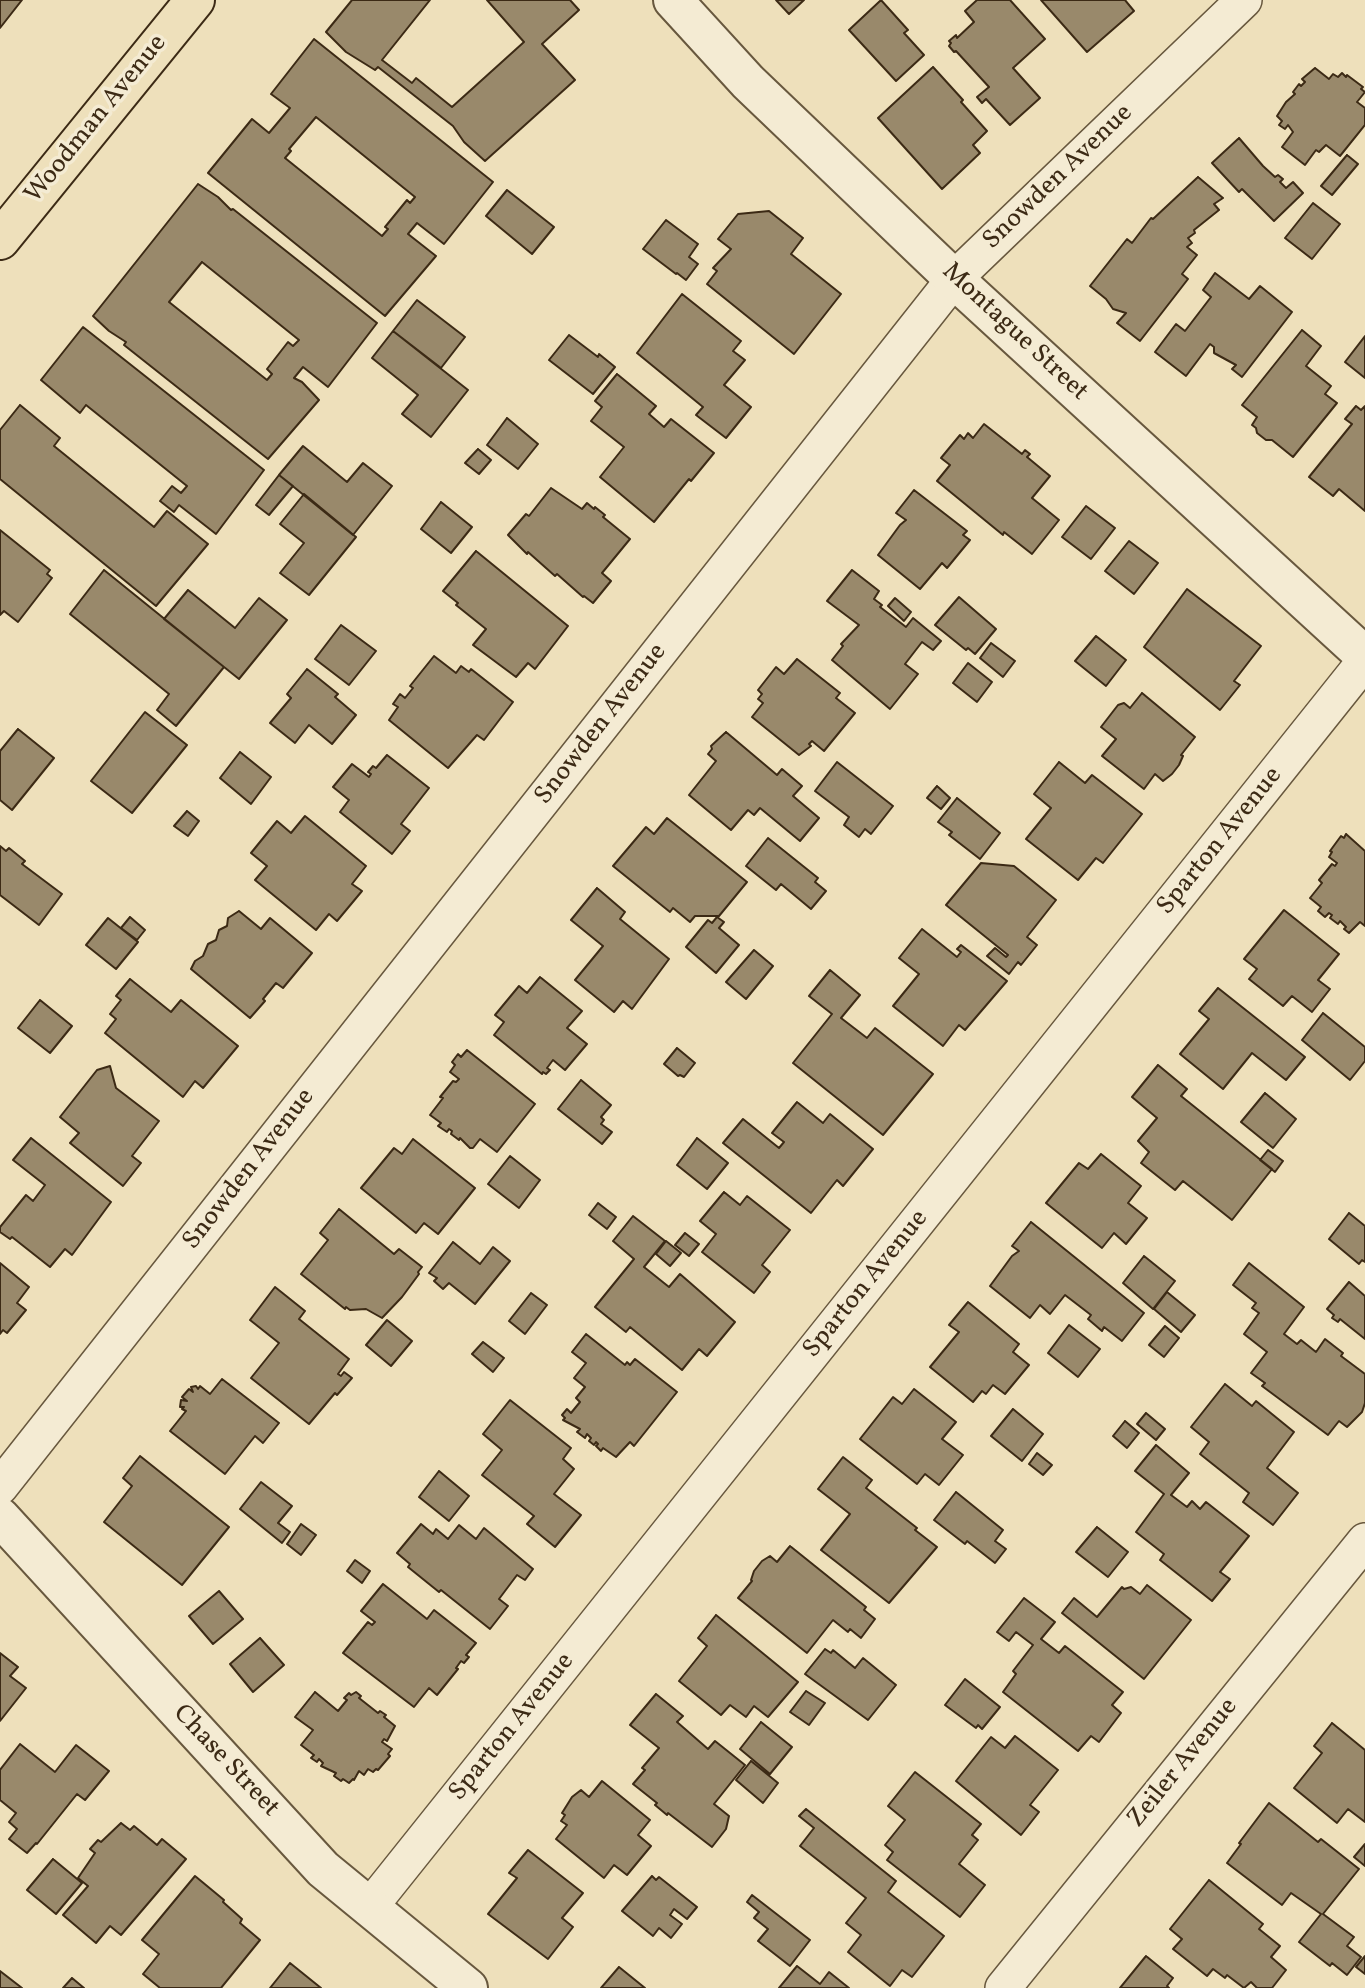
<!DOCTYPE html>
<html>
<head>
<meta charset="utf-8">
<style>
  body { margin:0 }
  canvas { display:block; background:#eee0bb }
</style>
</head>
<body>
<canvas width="1365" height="1988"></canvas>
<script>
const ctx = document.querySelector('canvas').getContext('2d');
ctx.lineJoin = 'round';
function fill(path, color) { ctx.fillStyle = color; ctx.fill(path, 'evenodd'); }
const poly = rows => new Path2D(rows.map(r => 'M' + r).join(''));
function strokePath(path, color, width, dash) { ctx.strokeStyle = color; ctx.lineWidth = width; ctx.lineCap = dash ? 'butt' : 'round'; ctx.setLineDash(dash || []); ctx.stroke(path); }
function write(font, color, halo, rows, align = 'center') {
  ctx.font = font + ' Vollkorn,serif'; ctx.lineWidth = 7; ctx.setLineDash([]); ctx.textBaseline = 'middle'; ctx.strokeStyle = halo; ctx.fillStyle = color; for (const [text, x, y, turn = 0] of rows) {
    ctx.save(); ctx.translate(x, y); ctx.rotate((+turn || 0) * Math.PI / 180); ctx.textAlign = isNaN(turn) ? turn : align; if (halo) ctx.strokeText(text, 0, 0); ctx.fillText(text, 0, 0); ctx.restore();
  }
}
const building = poly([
  [0,0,22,0,0,28,0,0],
  [352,0,430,0,382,60,412,83,416,78,452,107,524,42,487,0,570,0,579,10,542,44,575,80,485,161,464,142,453,126,378,67,375,70,346,52,326,32,352,0],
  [776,0,804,0,789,14,776,0],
  [881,0,908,30,904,33,924,55,896,81,849,30,881,0],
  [977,0,1010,0,1045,39,1013,68,1040,98,1010,125,986,99,982,103,977,97,989,87,956,51,954,52,949,46,951,43,949,41,956,35,957,38,974,22,965,11,977,0],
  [1041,0,1125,0,1134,11,1087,52,1041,0],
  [314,39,493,182,444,244,417,223,408,234,436,256,385,316,208,173,252,119,269,133,290,108,271,94,314,39],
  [316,117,415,197,410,203,407,200,385,227,388,229,382,236,285,158,291,151,289,149,316,117],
  [933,67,963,100,961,102,987,131,973,145,980,153,942,189,878,118,933,67],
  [1315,68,1329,79,1333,74,1338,77,1342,73,1346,77,1347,75,1363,87,1361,89,1365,92,1357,102,1365,108,1365,125,1340,156,1326,145,1319,152,1316,150,1305,165,1282,147,1293,132,1288,125,1285,129,1279,125,1282,121,1277,116,1286,102,1295,94,1293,92,1299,84,1301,86,1305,82,1302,79,1315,68],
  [1239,138,1263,166,1275,177,1278,175,1283,179,1280,182,1286,188,1293,182,1303,193,1274,221,1242,189,1239,192,1212,163,1239,138],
  [1347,155,1358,164,1332,195,1321,186,1347,155],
  [1198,177,1223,198,1214,204,1219,210,1194,230,1195,233,1188,238,1192,243,1187,247,1197,255,1182,274,1188,279,1140,341,1117,323,1126,313,1113,309,1106,299,1090,286,1127,239,1132,243,1151,218,1153,219,1198,177],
  [198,184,218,197,231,210,233,209,377,323,328,387,303,367,294,378,302,382,319,400,268,459,124,345,126,342,109,331,93,316,198,184],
  [202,262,299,340,293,346,288,342,267,369,272,374,267,380,169,302,202,262],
  [507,190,554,227,532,254,486,216,507,190],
  [1313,203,1340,224,1312,259,1285,238,1313,203],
  [769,211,803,238,791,254,841,294,794,354,707,284,717,271,713,268,731,249,718,239,738,214,769,211],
  [666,220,698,244,689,257,698,264,686,280,677,273,676,274,643,249,666,220],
  [1215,273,1249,299,1260,286,1292,312,1242,377,1232,369,1236,365,1214,353,1214,347,1210,344,1186,376,1155,352,1176,324,1185,331,1211,297,1203,290,1215,273],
  [682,294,741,341,733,351,745,360,724,385,751,407,726,438,696,415,703,407,637,353,682,294],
  [417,300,465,337,441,368,393,331,417,300],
  [83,327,264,470,216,534,179,505,174,512,160,501,172,486,181,493,187,486,86,405,80,413,41,380,83,327],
  [1302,330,1321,346,1306,366,1331,386,1325,394,1337,403,1293,457,1272,440,1266,440,1257,433,1256,428,1252,425,1257,417,1242,405,1302,330],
  [393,331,468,390,431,437,402,414,418,395,372,358,393,331],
  [569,335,598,357,599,354,615,367,593,394,549,360,569,335],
  [1365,336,1365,378,1345,362,1365,336],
  [617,374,656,406,649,414,664,427,671,419,714,453,691,481,689,479,654,522,600,477,624,447,591,421,602,407,595,401,617,374],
  [20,405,60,438,54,446,154,527,167,511,208,544,156,606,0,479,0,430,20,405],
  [1356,406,1361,410,1365,406,1365,511,1339,489,1333,496,1309,477,1352,424,1345,419,1356,406],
  [507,418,538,444,518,469,487,445,507,418],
  [984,424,1022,454,1025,450,1030,454,1027,457,1050,476,1032,498,1059,520,1032,554,1004,532,1003,535,937,481,950,465,941,458,960,435,964,439,968,433,973,438,984,424],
  [303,446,347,482,363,463,392,486,353,535,279,475,303,446],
  [478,449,491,460,479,474,465,463,478,449],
  [279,475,293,486,269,515,256,505,279,475],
  [551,488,582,509,587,503,594,509,595,507,605,515,603,517,630,539,602,573,611,581,593,603,584,596,583,597,557,574,555,576,528,552,527,554,508,535,526,514,529,516,551,488],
  [914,490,967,531,963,535,970,540,947,568,942,563,920,589,878,555,900,525,906,520,896,513,914,490],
  [304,494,356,537,309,595,280,573,304,543,280,524,304,494],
  [441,502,472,527,451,553,421,529,441,502],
  [1086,506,1115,528,1091,559,1062,537,1086,506],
  [0,530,50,570,47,574,52,578,18,622,4,611,0,615,0,530],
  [1129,541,1158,563,1134,594,1105,571,1129,541],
  [476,551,568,626,535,669,528,663,516,677,473,645,486,629,456,605,458,603,443,591,476,551],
  [104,570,224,667,176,726,157,710,169,694,70,614,104,570],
  [852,570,879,591,874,599,882,605,880,607,906,627,913,618,941,641,933,650,922,642,905,664,918,674,890,709,832,660,843,646,841,644,859,625,827,601,852,570],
  [1187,589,1261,646,1234,681,1240,685,1220,710,1144,647,1187,589],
  [188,590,235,628,259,598,287,620,239,679,164,619,188,590],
  [959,597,996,629,975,654,968,648,966,650,935,625,959,597],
  [895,598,911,612,904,621,888,606,895,598],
  [341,625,376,651,349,685,315,659,341,625],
  [1096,636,1126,660,1106,686,1075,661,1096,636],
  [991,643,1015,661,1003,677,980,658,991,643],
  [434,656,456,673,461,666,469,672,471,669,513,702,484,740,477,735,448,768,389,720,398,707,393,704,400,694,405,698,413,688,410,686,434,656],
  [797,659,840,693,836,698,855,713,824,751,812,741,809,744,811,746,799,755,752,717,763,703,758,699,762,694,758,690,776,667,784,674,797,659],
  [968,663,992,682,977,702,953,683,968,663],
  [307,669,338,694,335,697,356,715,332,744,309,725,295,743,270,723,291,698,287,694,307,669],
  [1142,693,1195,737,1181,755,1183,756,1179,765,1172,774,1163,781,1155,774,1144,789,1102,756,1116,739,1101,727,1118,705,1124,703,1130,708,1142,693],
  [145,712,187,745,132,813,91,781,145,712],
  [18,729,54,758,12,810,0,800,0,751,18,729],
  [726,732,777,775,782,769,802,786,793,796,819,818,800,841,760,808,754,815,748,810,731,830,689,795,716,761,708,754,712,749,711,746,726,732],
  [240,752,271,777,251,804,220,778,240,752],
  [387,755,429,788,401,824,410,831,392,854,340,812,349,800,333,787,352,764,369,777,371,774,368,772,373,766,376,768,387,755],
  [837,762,893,806,871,834,865,829,859,837,844,825,849,817,815,791,837,762],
  [1059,762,1085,783,1092,775,1142,814,1103,863,1096,858,1078,880,1026,839,1051,808,1034,794,1059,762],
  [937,786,950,798,941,809,927,798,937,786],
  [957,798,1000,833,980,859,949,835,952,832,938,822,957,798],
  [187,811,199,821,188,836,174,826,187,811],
  [305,816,366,866,352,884,362,891,337,921,329,914,316,930,255,880,267,866,251,853,277,821,291,833,305,816],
  [667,818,747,882,719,916,695,916,690,922,673,908,670,912,613,866,646,827,654,834,667,818],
  [1346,834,1365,851,1365,926,1360,922,1349,933,1344,929,1346,927,1340,921,1338,924,1330,918,1332,915,1329,913,1325,917,1318,911,1321,907,1310,898,1322,883,1319,880,1332,864,1335,866,1337,863,1329,857,1332,852,1330,851,1341,836,1344,838,1346,834],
  [768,838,818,878,815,882,826,891,811,909,781,884,776,890,746,866,768,838],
  [0,846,6,851,9,848,25,861,22,864,62,894,39,925,0,895,0,846],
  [981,863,1014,866,1056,900,1027,937,1037,945,1021,965,1018,962,1009,974,987,956,995,948,1006,957,1008,955,946,905,981,863],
  [597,888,625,912,620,919,669,959,632,1009,623,1001,614,1012,575,980,603,946,571,920,597,888],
  [1284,910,1339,954,1318,980,1330,989,1312,1012,1292,996,1283,1006,1249,979,1257,969,1244,959,1284,910],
  [239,911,261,929,270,918,312,953,283,988,276,983,263,999,265,1001,250,1018,191,969,195,961,203,956,208,944,216,940,219,930,227,926,228,918,239,911],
  [130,917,145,930,137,940,121,928,130,917],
  [717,917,724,922,719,928,739,945,716,973,686,947,708,920,712,923,717,917],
  [108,918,138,942,116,969,86,945,108,918],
  [922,929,957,957,961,952,957,949,961,945,1007,981,965,1030,959,1025,943,1046,893,1006,919,974,899,958,922,929],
  [754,950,773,966,746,999,726,982,754,950],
  [830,970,860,995,841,1018,867,1038,875,1028,933,1074,883,1135,793,1063,832,1014,809,996,830,970],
  [540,977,582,1011,567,1028,587,1044,565,1070,553,1060,547,1068,550,1070,546,1074,543,1072,542,1074,494,1035,504,1022,495,1015,519,986,527,993,540,977],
  [130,979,171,1012,181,1000,238,1046,203,1088,195,1081,183,1097,105,1033,116,1019,110,1014,121,1000,116,996,130,979],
  [1218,988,1305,1057,1286,1080,1252,1053,1223,1089,1180,1054,1209,1019,1199,1011,1218,988],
  [40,1000,72,1026,50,1053,18,1028,40,1000],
  [1323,1013,1365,1047,1365,1061,1350,1080,1302,1040,1323,1013],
  [677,1048,695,1063,684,1077,680,1075,678,1076,664,1064,677,1048],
  [467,1050,535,1104,497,1152,480,1139,473,1148,470,1148,460,1138,459,1140,451,1134,452,1131,449,1129,447,1132,438,1126,441,1123,430,1115,443,1098,440,1097,453,1081,456,1082,459,1079,450,1072,455,1065,452,1062,458,1054,461,1057,467,1050],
  [1158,1065,1187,1089,1181,1096,1272,1169,1232,1220,1183,1181,1175,1190,1141,1163,1149,1152,1138,1141,1157,1118,1132,1097,1158,1065],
  [110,1066,116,1088,159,1121,132,1156,141,1163,123,1186,70,1143,79,1133,60,1117,97,1070,110,1066],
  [581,1080,611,1105,601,1117,604,1120,601,1124,612,1132,602,1144,558,1109,581,1080],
  [1265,1093,1296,1119,1273,1148,1241,1122,1265,1093],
  [797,1102,823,1123,830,1114,873,1149,843,1186,837,1180,811,1213,723,1143,743,1119,779,1148,784,1142,772,1133,797,1102],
  [31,1138,111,1202,72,1255,65,1249,50,1267,12,1237,10,1239,0,1232,0,1227,26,1195,33,1201,45,1185,13,1160,31,1138],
  [697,1138,728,1163,707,1189,677,1165,697,1138],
  [413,1139,475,1188,438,1234,424,1223,416,1233,361,1188,394,1148,402,1154,413,1139],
  [1268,1150,1283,1161,1275,1172,1260,1160,1268,1150],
  [1101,1154,1141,1186,1128,1203,1147,1218,1126,1244,1114,1233,1102,1248,1046,1203,1079,1163,1088,1169,1101,1154],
  [510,1156,540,1180,519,1208,488,1184,510,1156],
  [724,1192,740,1205,747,1196,790,1230,762,1265,770,1272,754,1293,702,1252,716,1234,700,1221,724,1192],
  [598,1203,616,1217,607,1229,589,1215,598,1203],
  [339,1209,394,1254,399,1249,422,1267,418,1272,419,1274,402,1297,382,1318,366,1309,350,1310,346,1307,345,1309,301,1274,328,1240,320,1233,339,1209],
  [1349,1213,1365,1226,1365,1262,1362,1260,1359,1264,1329,1239,1349,1213],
  [633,1216,665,1241,644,1267,669,1287,680,1274,735,1322,707,1356,699,1349,682,1370,630,1327,626,1332,595,1307,634,1259,613,1241,633,1216],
  [1031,1222,1144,1313,1122,1341,1104,1327,1102,1331,1088,1319,1091,1315,1065,1295,1050,1314,1040,1305,1030,1318,990,1286,1012,1256,1019,1251,1012,1246,1031,1222],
  [685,1233,699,1244,689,1256,675,1245,685,1233],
  [666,1241,681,1253,670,1266,656,1254,666,1241],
  [453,1242,480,1264,493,1247,510,1261,475,1304,449,1283,443,1289,434,1281,437,1278,429,1273,453,1242],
  [1144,1256,1175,1281,1153,1309,1123,1283,1144,1256],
  [0,1263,29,1287,17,1303,26,1310,7,1333,3,1330,0,1334,0,1263],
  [1249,1263,1304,1307,1284,1334,1297,1344,1301,1340,1316,1352,1325,1339,1343,1353,1341,1356,1365,1374,1365,1403,1362,1412,1347,1427,1339,1421,1328,1435,1262,1386,1265,1383,1251,1373,1267,1352,1244,1334,1259,1313,1252,1308,1256,1303,1233,1285,1249,1263],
  [1349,1282,1365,1296,1365,1339,1340,1319,1338,1322,1332,1318,1334,1315,1327,1309,1349,1282],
  [275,1287,305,1311,299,1319,349,1359,338,1374,341,1376,344,1372,352,1378,337,1395,335,1393,309,1424,251,1378,279,1343,250,1320,275,1287],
  [1167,1292,1195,1315,1181,1332,1154,1309,1167,1292],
  [531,1293,547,1305,525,1334,509,1321,531,1293],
  [968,1302,1019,1344,1013,1352,1029,1365,1005,1394,993,1385,986,1394,982,1391,973,1402,930,1367,959,1332,949,1325,968,1302],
  [387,1320,412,1341,391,1366,366,1345,387,1320],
  [1069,1325,1100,1349,1078,1377,1048,1353,1069,1325],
  [1165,1326,1179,1338,1164,1357,1149,1345,1165,1326],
  [586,1334,625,1365,627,1362,630,1365,635,1359,677,1392,634,1446,630,1442,616,1457,603,1448,601,1451,596,1446,598,1444,596,1442,594,1445,589,1441,591,1438,587,1434,585,1438,577,1432,580,1429,563,1420,565,1418,562,1415,567,1409,571,1413,580,1402,576,1398,585,1387,574,1378,586,1363,572,1352,586,1334],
  [483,1342,504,1358,493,1372,472,1354,483,1342],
  [222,1379,279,1423,263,1443,255,1436,225,1474,170,1431,186,1411,182,1409,184,1407,180,1407,181,1400,187,1401,182,1397,189,1389,193,1392,191,1387,196,1386,198,1389,200,1386,210,1394,222,1379],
  [1225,1384,1252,1406,1256,1401,1294,1432,1267,1468,1298,1493,1273,1525,1243,1502,1249,1493,1200,1454,1209,1442,1191,1427,1225,1384],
  [914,1389,956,1422,942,1439,963,1455,939,1485,925,1474,917,1484,860,1439,893,1397,902,1404,914,1389],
  [510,1400,571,1448,563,1459,574,1469,554,1494,581,1515,555,1547,527,1524,534,1516,482,1475,502,1450,483,1434,510,1400],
  [1013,1409,1043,1434,1022,1461,991,1436,1013,1409],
  [1146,1413,1165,1429,1156,1440,1137,1424,1146,1413],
  [1125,1421,1139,1433,1127,1448,1113,1436,1125,1421],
  [1156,1445,1189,1473,1171,1495,1187,1507,1192,1501,1200,1509,1206,1502,1249,1536,1220,1572,1230,1579,1212,1601,1160,1560,1164,1554,1136,1532,1164,1494,1135,1471,1156,1445],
  [1037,1453,1052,1465,1043,1475,1029,1464,1037,1453],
  [140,1456,229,1527,182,1585,104,1522,132,1486,123,1478,140,1456],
  [843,1457,872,1480,866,1488,917,1528,915,1530,937,1547,889,1603,821,1550,850,1514,818,1489,843,1457],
  [439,1471,469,1496,449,1521,419,1497,439,1471],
  [261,1482,292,1506,278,1523,290,1532,282,1543,240,1509,261,1482],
  [956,1492,1003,1530,995,1541,1006,1549,995,1563,967,1541,965,1544,934,1520,956,1492],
  [301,1524,316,1535,301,1555,287,1544,301,1524],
  [421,1524,433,1534,436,1529,448,1539,459,1525,476,1539,484,1528,533,1569,525,1580,517,1575,499,1599,508,1606,490,1629,441,1590,439,1592,408,1567,410,1564,397,1553,421,1524],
  [1097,1527,1128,1552,1108,1577,1076,1552,1097,1527],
  [790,1546,866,1607,864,1610,875,1619,861,1638,850,1629,848,1632,833,1620,807,1653,738,1598,752,1581,751,1580,754,1571,762,1561,770,1556,777,1562,790,1546],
  [355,1560,370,1571,362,1583,347,1571,355,1560],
  [383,1584,427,1619,434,1610,476,1643,466,1655,469,1657,464,1663,461,1661,456,1668,458,1669,437,1695,429,1688,414,1707,343,1653,368,1622,372,1625,375,1622,361,1611,383,1584],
  [1147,1585,1191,1620,1144,1679,1062,1613,1074,1598,1097,1617,1122,1587,1124,1589,1131,1587,1140,1594,1147,1585],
  [219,1591,243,1619,213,1644,189,1616,219,1591],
  [1024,1598,1055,1622,1041,1639,1059,1653,1065,1646,1123,1692,1112,1705,1121,1713,1099,1742,1091,1736,1078,1751,1003,1692,1016,1674,1013,1671,1033,1645,1016,1632,1009,1641,997,1632,1024,1598],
  [716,1615,798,1682,768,1717,754,1706,746,1717,730,1705,721,1715,679,1681,707,1646,698,1638,716,1615],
  [260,1638,284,1665,253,1692,230,1664,260,1638],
  [825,1649,831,1653,833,1650,855,1668,863,1658,896,1685,868,1720,805,1674,825,1649],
  [0,1653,18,1667,10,1676,26,1688,0,1721,0,1653],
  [965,1679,1000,1707,982,1729,978,1725,976,1728,945,1705,965,1679],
  [806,1691,825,1703,809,1725,790,1712,806,1691],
  [315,1692,338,1711,347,1700,344,1698,349,1693,351,1695,356,1692,361,1696,359,1698,378,1713,380,1711,386,1715,384,1717,395,1726,387,1741,384,1739,382,1742,392,1749,388,1754,390,1756,378,1770,376,1769,373,1772,368,1769,364,1775,359,1771,354,1780,353,1779,349,1783,343,1779,341,1781,334,1776,336,1773,321,1766,323,1763,319,1759,317,1762,311,1758,314,1755,301,1745,313,1730,295,1717,315,1692],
  [656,1694,683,1716,677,1722,708,1749,715,1741,745,1765,714,1804,729,1816,726,1829,712,1847,668,1813,667,1815,655,1805,657,1803,633,1784,645,1770,642,1768,659,1748,630,1725,656,1694],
  [761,1722,792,1747,770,1774,740,1749,761,1722],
  [1332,1723,1365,1750,1365,1822,1348,1809,1337,1823,1294,1788,1322,1753,1314,1746,1332,1723],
  [1015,1736,1058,1770,1030,1805,1039,1812,1021,1835,956,1781,991,1737,1005,1748,1015,1736],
  [20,1744,55,1772,76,1745,109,1771,85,1800,77,1794,37,1844,36,1843,27,1853,9,1839,17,1829,9,1822,16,1813,0,1800,0,1770,20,1744],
  [751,1761,778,1783,763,1803,736,1780,751,1761],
  [915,1772,981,1824,972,1835,978,1840,959,1864,985,1885,960,1917,887,1860,893,1852,885,1845,905,1820,888,1806,915,1772],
  [602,1781,650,1820,638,1835,651,1846,627,1875,614,1865,604,1878,556,1839,567,1825,561,1821,565,1815,562,1813,572,1797,581,1790,589,1797,602,1781],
  [1269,1803,1318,1842,1321,1839,1359,1869,1323,1914,1354,1937,1347,1946,1361,1957,1347,1975,1332,1963,1330,1966,1299,1942,1321,1914,1291,1893,1282,1905,1227,1863,1241,1844,1239,1843,1269,1803],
  [806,1809,896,1881,888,1892,944,1936,912,1977,902,1970,890,1986,848,1952,861,1935,846,1923,866,1898,800,1846,814,1828,799,1816,806,1809],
  [121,1823,130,1830,134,1826,157,1845,162,1839,186,1859,121,1935,110,1926,96,1943,63,1915,88,1886,78,1878,95,1853,90,1849,98,1840,101,1842,121,1823],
  [1365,1844,1365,1866,1354,1857,1365,1844],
  [528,1850,583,1893,562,1918,573,1927,548,1959,488,1914,517,1878,509,1873,528,1850],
  [53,1859,82,1883,56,1914,27,1890,53,1859],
  [195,1876,224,1900,223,1902,242,1919,240,1923,260,1940,221,1988,160,1988,143,1974,159,1954,142,1940,195,1876],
  [652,1876,656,1880,659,1877,697,1907,687,1919,674,1909,670,1915,682,1924,671,1938,659,1928,653,1936,622,1911,652,1876],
  [1209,1880,1263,1924,1259,1929,1280,1946,1271,1957,1286,1970,1272,1988,1257,1988,1251,1982,1244,1988,1227,1975,1225,1978,1213,1969,1207,1976,1173,1949,1182,1939,1170,1929,1209,1880],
  [752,1895,810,1940,790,1966,758,1941,768,1929,754,1918,759,1912,747,1902,752,1895],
  [1146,1956,1173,1978,1167,1986,1169,1988,1120,1988,1146,1956],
  [1365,1956,1365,1974,1356,1967,1365,1956],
  [290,1963,321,1988,270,1988,290,1963],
  [797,1966,820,1984,829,1972,849,1988,779,1988,797,1966],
  [619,1967,645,1988,601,1988,619,1967],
  [0,1971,22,1988,0,1988,0,1971],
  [72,1978,84,1988,63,1988,72,1978]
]);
const minor = poly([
  [0,1487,954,279,1244,0],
  [369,1908,1365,661],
  [1003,1988,1365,1541]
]);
const tertiary = poly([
  [673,0,748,82,954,279,1365,656],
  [0,1517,323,1869,468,1988]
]);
const primary = poly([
  [0,240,195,0]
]);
const streetNames = [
  ["Woodman Avenue",97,120,-51],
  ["Snowden Avenue",1059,178,-44],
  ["Montague Street",1014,333,43],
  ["Snowden Avenue",602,725,-52],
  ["Sparton Avenue",1221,842,-51],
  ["Snowden Avenue",250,1170,-52],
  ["Sparton Avenue",867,1285,-51],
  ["Sparton Avenue",513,1728,-51],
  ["Chase Street",225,1762,47],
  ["Zeiler Avenue",1184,1764,-51]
];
fill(building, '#99896b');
strokePath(building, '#3c2a15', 2);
strokePath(minor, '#68583e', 38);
strokePath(tertiary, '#68583e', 42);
strokePath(primary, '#3c2a15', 42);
strokePath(minor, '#f4ebd3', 35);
strokePath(tertiary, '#f4ebd3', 38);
strokePath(primary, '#eee0bb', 38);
write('26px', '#3c2a15', '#f4ebd3', streetNames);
</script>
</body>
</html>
